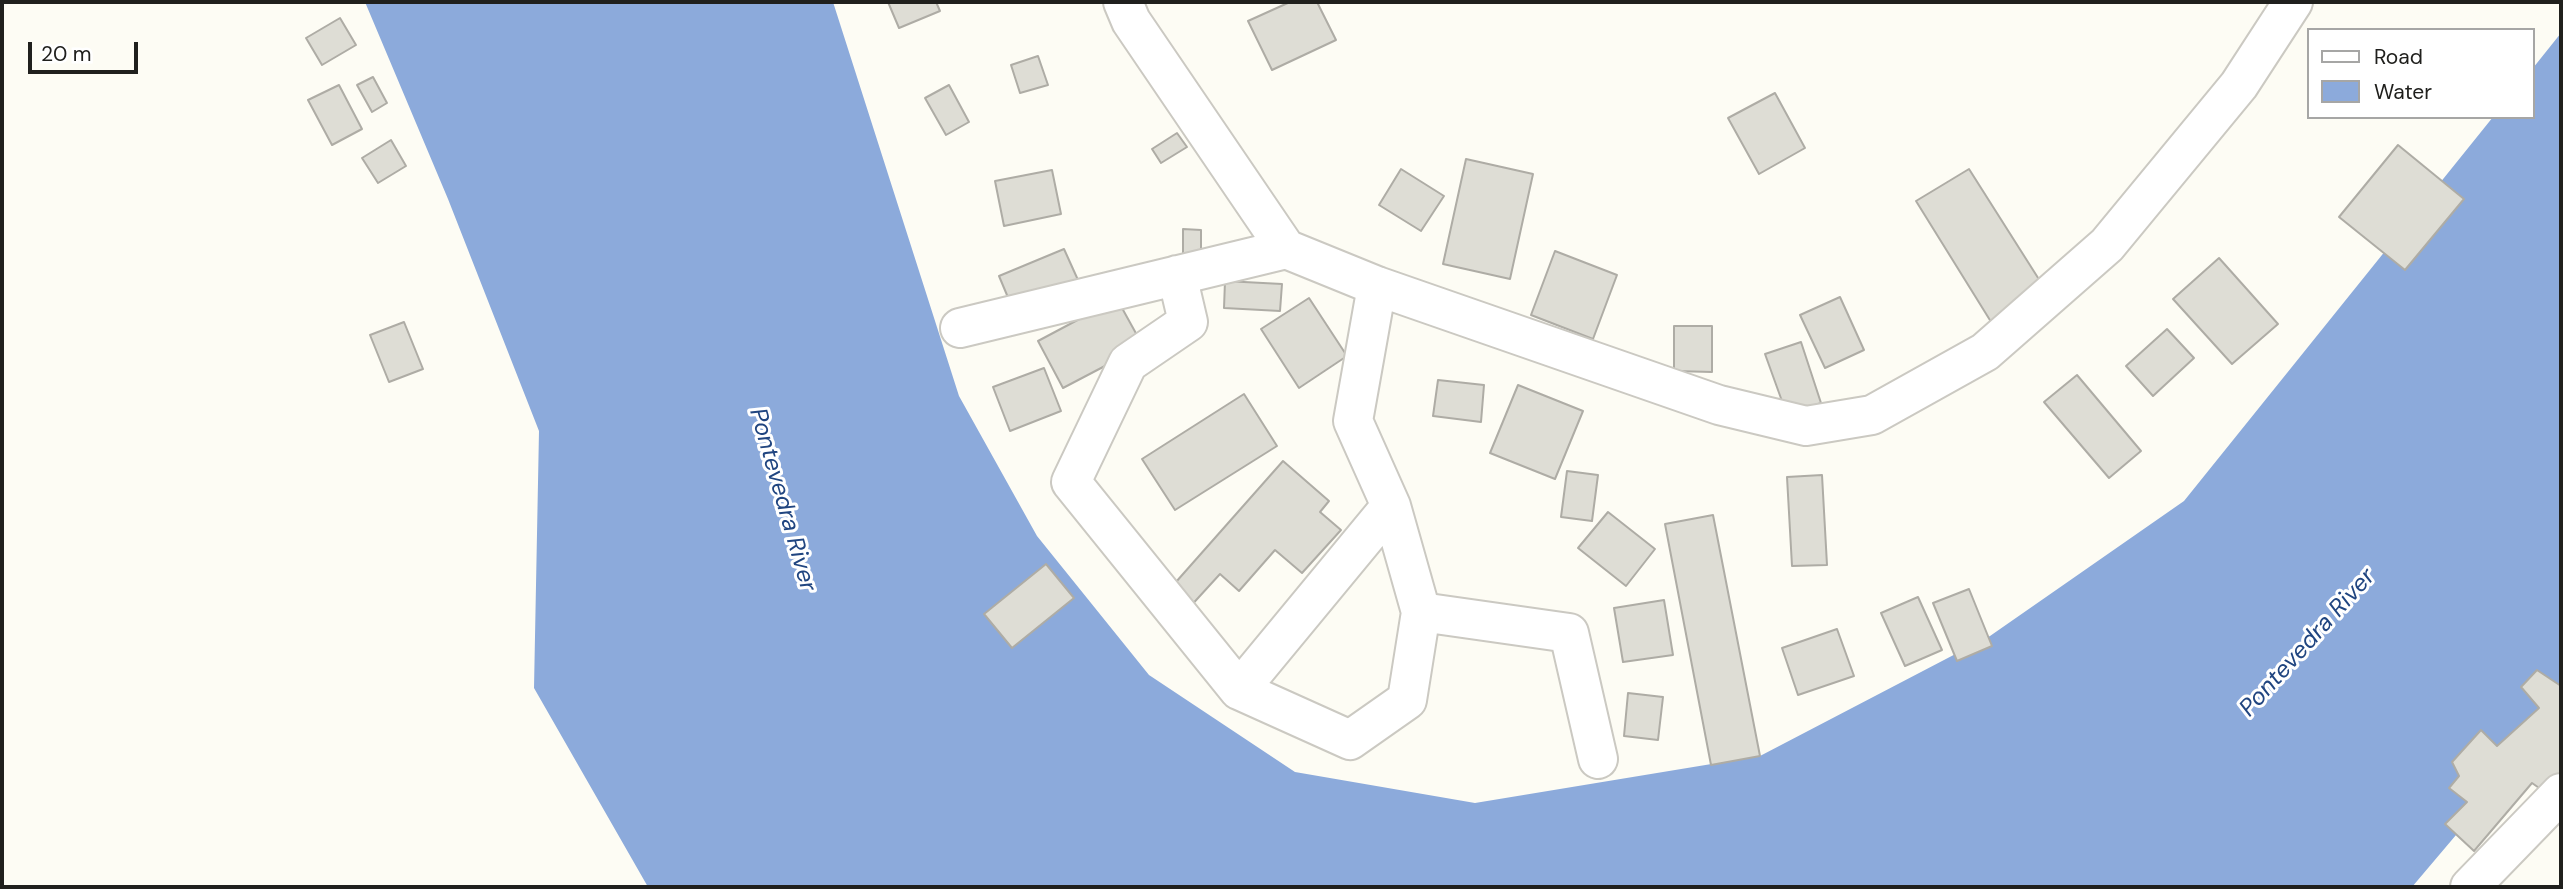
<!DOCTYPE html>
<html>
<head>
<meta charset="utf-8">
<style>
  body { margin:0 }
  #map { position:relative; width:2563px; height:889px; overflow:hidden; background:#fdfcf4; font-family:"DM Sans",sans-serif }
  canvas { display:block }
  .frame { position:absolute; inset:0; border:4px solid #20201d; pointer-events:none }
  .legend { position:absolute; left:2307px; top:28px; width:228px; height:91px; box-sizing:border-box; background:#fff; border:2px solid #a6a6a5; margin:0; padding:9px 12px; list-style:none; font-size:21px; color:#20201d }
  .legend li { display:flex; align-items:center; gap:14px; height:35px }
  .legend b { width:35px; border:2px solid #a6a6a5 }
  .scale { position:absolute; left:28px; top:42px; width:110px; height:32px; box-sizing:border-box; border:4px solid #20201d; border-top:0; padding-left:9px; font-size:21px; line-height:24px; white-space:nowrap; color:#20201d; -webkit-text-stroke:5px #fff; paint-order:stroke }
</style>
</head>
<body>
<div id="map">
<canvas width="2563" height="889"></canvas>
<div class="frame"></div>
<ul class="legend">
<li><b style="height:9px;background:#fff"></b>Road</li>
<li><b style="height:19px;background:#8caadb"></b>Water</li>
</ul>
<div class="scale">20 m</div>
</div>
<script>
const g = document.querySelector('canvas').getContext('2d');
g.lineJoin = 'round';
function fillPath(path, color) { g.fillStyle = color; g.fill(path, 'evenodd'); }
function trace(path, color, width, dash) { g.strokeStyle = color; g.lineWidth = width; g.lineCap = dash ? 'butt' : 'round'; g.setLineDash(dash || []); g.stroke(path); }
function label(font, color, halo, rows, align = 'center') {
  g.font = font + ' "DM Sans",sans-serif'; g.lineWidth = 6; g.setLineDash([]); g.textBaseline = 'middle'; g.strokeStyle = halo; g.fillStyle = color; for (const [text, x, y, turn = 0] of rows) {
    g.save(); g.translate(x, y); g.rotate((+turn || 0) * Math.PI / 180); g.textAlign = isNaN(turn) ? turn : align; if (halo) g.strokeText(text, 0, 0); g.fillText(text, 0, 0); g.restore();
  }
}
fillPath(new Path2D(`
  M365,2H833L959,396L1037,536L1149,675L1295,772L1475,803L1760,756L1990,636L2184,501L2493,117H2533V68L2561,33V711L2412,887H648L534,688L539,431L448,199Z`), '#8caadb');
const building = new Path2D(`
  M888,2H936L940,11L899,28Z
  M1290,2H1317L1336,40L1272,70L1248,21Z
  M340,18L356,45L322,65L306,38Z
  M1038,56L1048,85L1020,93L1011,65Z
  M373,77L387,103L372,112L357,85Z
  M339,85L362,129L332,145L308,100Z
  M949,85L969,122L946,135L925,98Z
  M1775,93L1805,148L1759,174L1728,118Z
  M1177,133L1187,147L1161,163L1152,149Z
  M391,140L406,166L378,183L362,158Z
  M2398,145L2464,199L2405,270L2339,217Z
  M1466,159L1533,174L1510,279L1443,264Z
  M1401,169L1444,196L1421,231L1379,205Z
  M1969,169L2047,292L1993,325L1916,201Z
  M1052,170L1061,214L1004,226L995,181Z
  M1183,229L1201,230V261L1183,260Z
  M1064,249L1078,280L1012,307L999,276Z
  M1555,251L1617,275L1593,339L1531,315Z
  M2219,258L2278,324L2232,364L2173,299Z
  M1225,281L1282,284L1280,311L1224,308Z
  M1840,297L1864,350L1825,368L1800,315Z
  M1309,298L1347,356L1299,388L1261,329Z
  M1117,299L1143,346L1063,388L1038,341Z
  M404,322L423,369L389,382L370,335Z
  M1674,326H1712V372L1674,371Z
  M2167,329L2194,358L2153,396L2126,366Z
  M1801,342L1821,403L1787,415L1765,354Z
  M1044,368L1061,411L1010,431L993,387Z
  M2077,375L2141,451L2109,478L2044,402Z
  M1438,380L1484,385L1481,422L1433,416Z
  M1518,385L1583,411L1555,479L1490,453Z
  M1244,394L1277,446L1175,510L1142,459Z
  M1283,461L1329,501L1320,512L1341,530L1302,573L1275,550L1239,591L1220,574L1188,609L1168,591Z
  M1567,471L1598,475L1592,521L1561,517Z
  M1822,475L1827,565L1792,566L1787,477Z
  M1608,512L1655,549L1626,586L1578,548Z
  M1713,515L1760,756L1711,765L1665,524Z
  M1046,564L1074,598L1012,648L984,614Z
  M1969,589L1992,646L1957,661L1933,603Z
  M1918,597L1942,650L1905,666L1881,613Z
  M1664,600L1673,655L1623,662L1614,608Z
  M1837,629L1854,676L1798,695L1782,648Z
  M2537,670L2561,686V782L2549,795L2532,783L2474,851L2445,824L2467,802L2449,788L2459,776L2452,762L2481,730L2497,746L2539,708L2521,687Z
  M1628,693L1663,697L1658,740L1624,736Z`);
fillPath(building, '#deddd5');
trace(building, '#aeaca5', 2);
const street = new Path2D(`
  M1123,2L1131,21L1286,249L1377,286L1719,405L1806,426L1872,415L1985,352L2107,245L2239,85L2293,2
  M1177,275L1188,322L1128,363L1071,482L1239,690L1350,740L1407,700L1421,612
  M1377,286L1353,421L1391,506L1421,612L1569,633L1598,759
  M960,328L1286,249
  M1239,690L1391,506
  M2470,887L2561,793`);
trace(street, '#cbc9c2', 42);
trace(street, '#fff', 38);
label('italic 24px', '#204580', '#fff', [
  ["Pontevedra River",782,500,74],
  ["Pontevedra River",2308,643,-48]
]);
</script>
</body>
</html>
